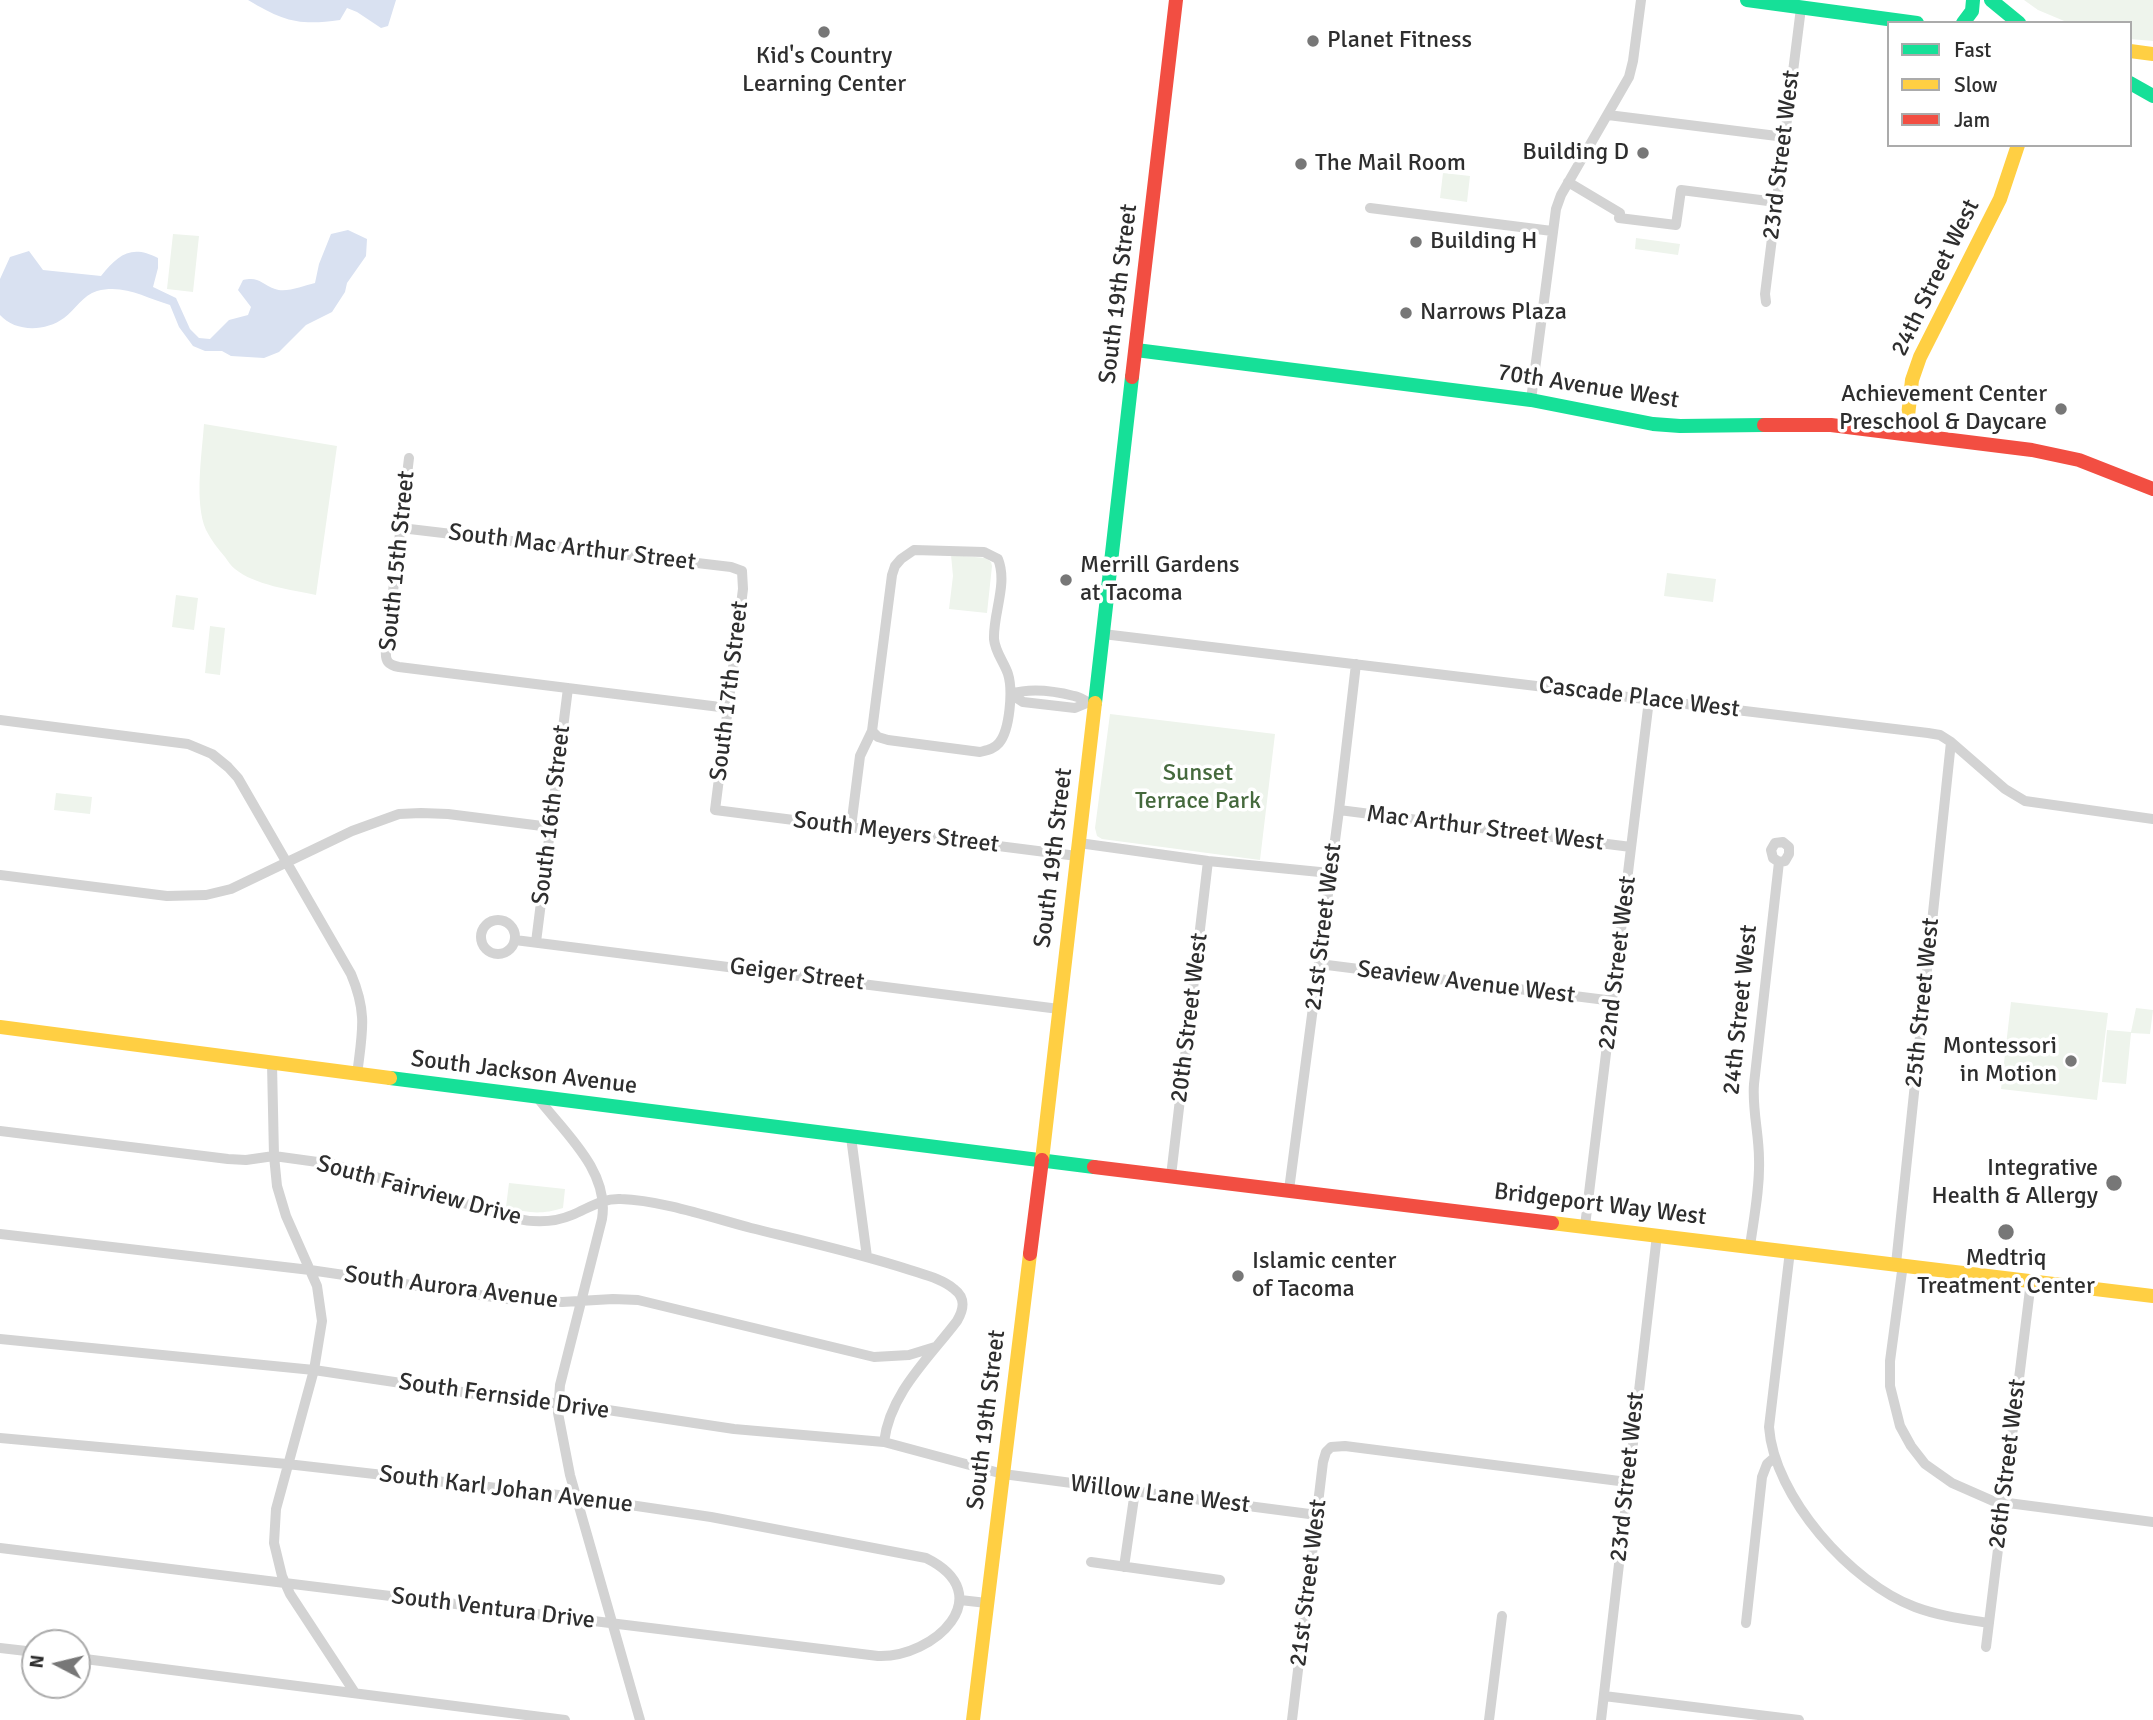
<!DOCTYPE html>
<html>
<head>
<meta charset="utf-8">
<style>
  body { margin:0 }
  #map { position:relative; width:2153px; height:1720px; overflow:hidden; background:#fff; font-family:Signika,sans-serif }
  canvas { display:block }
  .legend { position:absolute; left:1887px; top:21px; width:245px; height:126px; box-sizing:border-box; background:#fff; border:2px solid #ababab; margin:0; padding:9px 12px; list-style:none; font-size:21px; color:#2e2e2e }
  .legend li { display:flex; align-items:center; gap:14px; height:35px }
  .legend b { width:35px; border:2px solid #ababab }
  .north { position:absolute; left:21px; top:1629px; width:70px; height:70px; box-sizing:border-box; background:#fff; border:2px solid #ababab; border-radius:50%; rotate:277deg; font-size:19px; font-weight:700; line-height:28px; text-align:center; color:#2e2e2e }
  .north::after { content:''; display:block; margin:auto; width:24px; height:32px; background:#777; clip-path:polygon(50% 0,100% 100%,50% 72%,0 100%) }
</style>
</head>
<body>
<div id="map">
<canvas width="2153" height="1720"></canvas>
<ul class="legend">
<li><b style="height:9px;background:#16e098"></b>Fast</li>
<li><b style="height:9px;background:#ffcf43"></b>Slow</li>
<li><b style="height:9px;background:#f24e42"></b>Jam</li>
</ul>
<div class="north">N</div>
</div>
<script>
const g = document.querySelector('canvas').getContext('2d');
g.lineJoin = 'round';
function fillPath(path, color) { g.fillStyle = color; g.fill(path, 'evenodd'); }
function trace(path, color, width, dash) { g.strokeStyle = color; g.lineWidth = width; g.lineCap = dash ? 'butt' : 'round'; g.setLineDash(dash || []); g.stroke(path); }
function label(font, color, halo, rows, align = 'center') {
  g.font = font + ' Signika,sans-serif'; g.lineWidth = 7; g.setLineDash([]); g.textBaseline = 'middle'; g.strokeStyle = halo; g.fillStyle = color; for (const [text, x, y, turn = 0] of rows) {
    g.save(); g.translate(x, y); g.rotate((+turn || 0) * Math.PI / 180); g.textAlign = isNaN(turn) ? turn : align; if (halo) g.strokeText(text, 0, 0); g.fillText(text, 0, 0); g.restore();
  }
}
fillPath(new Path2D(`
  M2024,0H2153V41L2130,39V23H2069L2038,10Z
  M1443,173L1470,176L1467,202L1440,198Z
  M173,234L199,236L193,292L167,289Z
  M1636,238L1680,244L1678,255L1635,249Z
  M204,424L337,446L316,595C292,590 254,585 235,569C231,566 228,561 225,557C218,549 211,540 206,530C194,502 202,454 204,424Z
  M951,555L986,558L991,562L992,566L987,613L949,609L953,576Z
  M1667,573L1716,579L1713,602L1664,596Z
  M176,595L198,598L194,630L172,627Z
  M210,626L225,628L220,675L205,673Z
  M1110,714L1275,734L1260,860L1102,839L1097,836L1095,828Z
  M56,793L92,797L90,814L54,810Z
  M2011,1002L2108,1013L2097,1100L2001,1089Z
  M2136,1008L2153,1010L2150,1034L2131,1033L2126,1084L2102,1082L2107,1030L2131,1032Z
  M509,1183L565,1189L563,1208C540,1215 529,1213 506,1207Z`), '#eef4ec');
fillPath(new Path2D(`
  M248,0H396L388,26L381,28L357,12L347,8L340,20C299,26 283,21 248,0Z
  M348,230L367,239L366,256L347,283L345,292L332,312L306,325L279,352L264,358L231,356L222,351H205L193,346L179,327L170,305C145,298 125,284 97,291C83,295 75,310 64,318C45,332 15,332 0,315V279L10,257L29,251L43,270L101,276C118,255 131,244 158,258V268L153,287L176,298L190,329L199,338L210,339L229,320L248,315L251,307L238,290L243,280C259,276 261,284 275,289C286,293 303,286 315,283L319,264L331,234Z`), '#d9e1f1');
trace(new Path2D(`
  M1608,115L1785,137
  M1568,182L1620,213L1619,218L1676,225L1681,190L1776,202
  M1370,208L1552,231
  M1766,302L1765,294L1801,8
  M1531,400L1556,209L1561,195L1629,77L1633,61L1641,0
  M409,458L386,650C385,661 388,665 399,667L728,708
  M401,528L731,567L742,571L743,589L715,810L1077,856
  M1103,634L1928,733L1940,735L1951,742L2005,789L2025,801L2153,819
  M1011,694C1030,688 1054,691 1074,696C1082,697 1086,703 1095,704
  M1011,694L1023,702L1075,708L1087,703
  M0,720L188,744L212,754L228,767L238,778L351,974C368,1014 362,1033 357,1075
  M1339,810L1631,847
  M851,827L860,756L872,731L892,575L895,566L901,559L914,550L984,552L998,559C1008,584 993,613 994,639C995,652 1004,662 1008,674C1013,690 1010,730 999,743C994,749 988,750 980,752L888,740L878,737L872,731
  M1079,843L1208,861L1330,873
  M0,875L167,896L206,895L231,889L352,831L399,814L421,813L448,814L550,827
  M481 937a17 17 0 1 1 34 0a17 17 0 1 1-34 0Z
  M515,940L1059,1009
  M536,942L568,688
  M1319,964L1614,1001
  M272,1064L274,1156L277,1186L286,1216L317,1286L322,1321L314,1370L276,1509L274,1543L282,1576L290,1594L355,1693
  M537,1097C564,1132 610,1171 602,1219L560,1385L558,1413L570,1475L640,1720
  M0,1131L228,1159L246,1160L274,1156L332,1164L514,1218C534,1223 553,1223 572,1215C589,1208 602,1198 621,1199C660,1200 713,1218 751,1228C804,1241 858,1253 910,1270C925,1275 942,1279 954,1289C966,1298 964,1309 957,1321C929,1358 890,1393 884,1442
  M851,1137L867,1257
  M1171,1176L1208,861
  M1289,1190L1339,810L1356,664
  M1585,1226L1649,700
  M0,1234L310,1270L507,1299L562,1302L613,1299L638,1300L874,1357L909,1355L935,1347
  M1750,1246C1754,1217 1760,1188 1759,1159C1759,1134 1752,1109 1754,1084L1779,862L1785,861L1789,854V847L1783,842L1775,843L1771,850L1773,858L1779,862
  M1790,1251L1769,1427C1774,1497 1851,1583 1915,1607C1939,1616 1964,1619 1989,1623
  M1896,1264L1951,742
  M1903,1264L1890,1361V1386L1900,1426L1911,1446L1925,1464L1952,1483L1993,1501L2153,1522
  M0,1339L314,1370L515,1400L568,1404L734,1429L884,1442L1003,1474L1317,1515
  M0,1438L287,1464L576,1497L711,1517L926,1558C1001,1595 934,1658 878,1656L0,1548
  M1091,1562L1220,1580
  M1124,1567L1135,1491
  M960,1600L987,1603
  M1746,1623L1762,1477L1767,1464L1775,1457
  M1986,1647L2031,1281
  M0,1648L35,1652
  M77,1658L565,1720
  M1604,1696L1799,1720
  M1292,1720L1323,1462L1326,1452L1331,1447L1345,1446L1627,1482
  M1489,1720L1502,1616
  M1601,1720L1657,1235`), '#d3d3d3', 10);
trace(new Path2D(`
  M1747,0L1917,23
  M1991,0L2019,23
  M1963,23L1972,11L1973,0
  M2130,83L2153,96
  M1136,350L1531,400L1653,424L1680,426L1764,425
  M1095,703L1132,377
  M390,1078L1094,1167`), '#16e098', 14);
trace(new Path2D(`
  M2130,51L2153,54
  M1906,434L1912,380L1920,357L2000,199L2018,145
  M0,1027L390,1078
  M1042,1160L1095,703
  M1552,1223L2153,1296
  M973,1720L1030,1254`), '#ffcf43', 14);
trace(new Path2D(`
  M1132,377L1176,0
  M1764,425H1831L2032,450L2079,460L2153,489
  M1094,1167L1552,1223
  M1030,1254L1042,1160`), '#f24e42', 14);
for (const [x, y, r, color] of [
  [824,32,7,"#777"],
  [1313,41,7,"#777"],
  [1643,153,7,"#777"],
  [1301,164,7,"#777"],
  [1416,242,7,"#777"],
  [1406,313,7,"#777"],
  [2061,409,7,"#777"],
  [1066,580,7,"#777"],
  [2071,1061,7,"#777"],
  [2114,1183,9,"#777"],
  [2006,1232,9,"#777"],
  [1238,1276,7,"#777"]
]) { const dot = new Path2D(); dot.arc(x, y, r, 0, 2 * Math.PI); g.fillStyle = color; g.fill(dot); trace(dot, '#fff', 2.5); }
label('24px', '#2e2e2e', '#fff', [
  ["Planet Fitness",1327,41],
  ["Kid's Country",824,57,"center"],
  ["Learning Center",824,85,"center"],
  ["Building D",1629,153,"right"],
  ["The Mail Room",1315,164],
  ["Building H",1430,242],
  ["Narrows Plaza",1420,313],
  ["Achievement Center",2047,395,"right"],
  ["Preschool & Daycare",2047,423,"right"],
  ["Merrill Gardens",1080,566],
  ["at Tacoma",1080,594],
  ["Montessori",2057,1047,"right"],
  ["in Motion",2057,1075,"right"],
  ["Integrative",2098,1169,"right"],
  ["Health & Allergy",2098,1197,"right"],
  ["Medtriq",2006,1259,"center"],
  ["Treatment Center",2006,1287,"center"],
  ["Islamic center",1252,1262],
  ["of Tacoma",1252,1290]
], 'left');
label('24px', '#2e2e2e', '#fff', [
  ["23rd Street West",1782,155,-83],
  ["24th Street West",1936,278,-64],
  ["South 19th Street",1119,294,-83],
  ["70th Avenue West",1588,387,9],
  ["South Mac Arthur Street",572,548,7],
  ["South 15th Street",398,561,-84],
  ["South 17th Street",730,691,-83],
  ["Cascade Place West",1639,698,7],
  ["South 16th Street",552,815,-83],
  ["Mac Arthur Street West",1485,829,7],
  ["South Meyers Street",896,833,7],
  ["South 19th Street",1054,858,-83],
  ["21st Street West",1324,927,-83],
  ["22nd Street West",1618,963,-83],
  ["Geiger Street",797,975,7],
  ["Seaview Avenue West",1466,983,7],
  ["25th Street West",1923,1003,-84],
  ["24th Street West",1741,1010,-84],
  ["20th Street West",1190,1018,-83],
  ["South Jackson Avenue",524,1073,7],
  ["South Fairview Drive",419,1191,15],
  ["Bridgeport Way West",1600,1205,7],
  ["South Aurora Avenue",451,1288,7],
  ["South Fernside Drive",504,1397,8],
  ["South 19th Street",987,1420,-83],
  ["26th Street West",2008,1464,-83],
  ["23rd Street West",1628,1477,-84],
  ["South Karl Johan Avenue",506,1490,7],
  ["Willow Lane West",1160,1495,7],
  ["21st Street West",1309,1583,-83],
  ["South Ventura Drive",493,1609,7]
]);
label('24px', '#45693d', '#fff', [
  ["Sunset",1198,774],
  ["Terrace Park",1198,802]
]);
</script>
</body>
</html>
